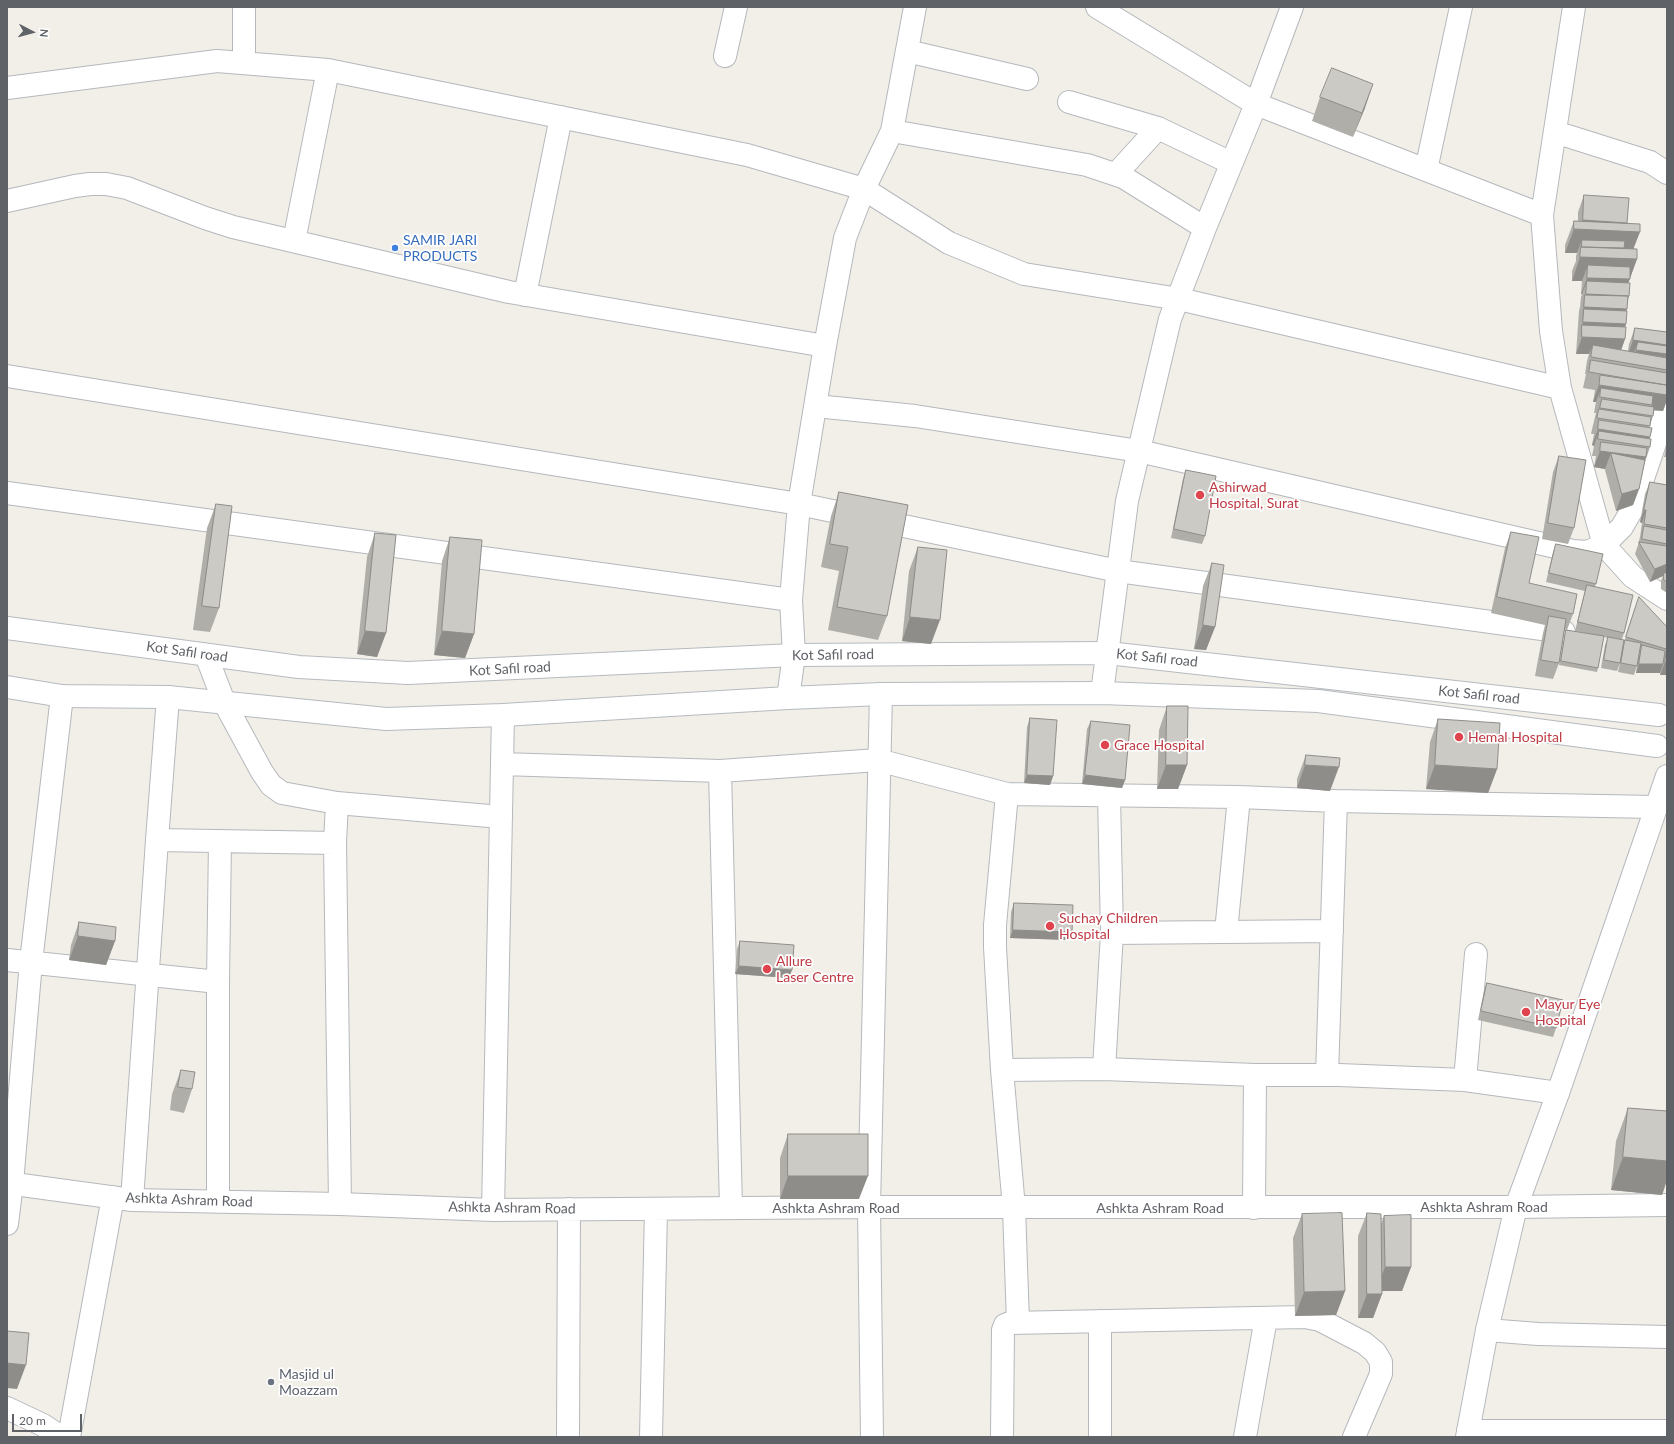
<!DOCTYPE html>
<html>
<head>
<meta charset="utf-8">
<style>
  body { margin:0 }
  #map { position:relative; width:1674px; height:1444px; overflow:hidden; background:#f1efe8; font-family:Lato,sans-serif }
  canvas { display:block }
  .frame { position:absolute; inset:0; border:8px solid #5f6368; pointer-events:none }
  .north { position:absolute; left:12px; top:12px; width:40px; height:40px; -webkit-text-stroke:3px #fff; paint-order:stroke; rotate:96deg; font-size:11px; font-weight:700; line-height:16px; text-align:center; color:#5f6368 }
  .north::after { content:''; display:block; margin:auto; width:14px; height:18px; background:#5f6368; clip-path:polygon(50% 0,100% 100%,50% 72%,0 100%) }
  .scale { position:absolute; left:12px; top:1414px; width:70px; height:18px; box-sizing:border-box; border:2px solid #5f6368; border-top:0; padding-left:5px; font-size:12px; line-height:14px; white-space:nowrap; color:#5f6368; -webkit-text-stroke:3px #fff; paint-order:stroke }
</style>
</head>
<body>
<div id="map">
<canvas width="1674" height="1444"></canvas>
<div class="frame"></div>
<div class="north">N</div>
<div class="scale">20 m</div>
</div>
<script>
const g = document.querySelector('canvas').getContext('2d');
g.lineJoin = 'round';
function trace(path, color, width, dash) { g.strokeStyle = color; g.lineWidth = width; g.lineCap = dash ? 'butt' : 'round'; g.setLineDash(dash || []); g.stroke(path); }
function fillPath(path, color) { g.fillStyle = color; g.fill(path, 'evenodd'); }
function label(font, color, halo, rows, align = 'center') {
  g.font = font + ' Lato,sans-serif'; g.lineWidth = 3.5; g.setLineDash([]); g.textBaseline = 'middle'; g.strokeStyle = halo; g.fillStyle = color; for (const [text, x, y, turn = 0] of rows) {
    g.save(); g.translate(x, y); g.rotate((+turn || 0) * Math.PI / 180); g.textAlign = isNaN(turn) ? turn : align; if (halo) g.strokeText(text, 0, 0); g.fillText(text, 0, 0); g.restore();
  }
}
const minor = new Path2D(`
  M1097,7L1256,104L1542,215L1551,331L1560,388L1604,545L1633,577L1667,599
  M907,51L1027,79
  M725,56L736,7
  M244,63V7
  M7,88L217,61L328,70L747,155L864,189L949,243L1024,274L1179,299L1560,388
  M1069,102L1158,128L1231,163
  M892,131L1087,165L1123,177L1205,228
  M1555,132L1650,162L1667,173
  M1426,170L1461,7
  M1116,174L1158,128
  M7,201L75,186L90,184H106L127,188L205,218L233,227L509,292L825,346
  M1542,215L1574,7
  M294,241L328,70
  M525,295L561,117
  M7,376L799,504L1118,571L1564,632
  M816,406L915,416L1139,451L1573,551L1587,552L1604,545L1622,527L1633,508L1667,408
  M7,493L791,600
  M206,655L224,702L262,772L271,785L282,793L337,803L501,817
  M1102,693L1127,501L1170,319L1205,228L1256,104L1292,7
  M788,698L794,655L791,600L799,504L825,346L845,238L864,189L892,131L915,7
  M502,764L720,771L878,760L1007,794L1239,797L1336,801L1655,807
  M720,771L731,1208
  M1007,794L995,925V947L1002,1070L1014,1208L1018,1323
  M337,803L335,843L340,1204
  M157,840L335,843
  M1226,932L1239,797
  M1112,933L1332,931
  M7,960L218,982
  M1104,1069L1112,933L1109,796
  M1002,1070L1104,1069L1255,1075H1339L1465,1080L1558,1093
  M1327,1075L1336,801
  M1465,1080L1476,954
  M7,1183L132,1200L340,1204L493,1210L869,1207H1516
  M132,1200L157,840L168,697
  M218,1202V982L220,841
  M1254,1208L1255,1075
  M493,1210L503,715
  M7,1224L12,1183L31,962L62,696
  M1487,1330L1538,1334L1667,1337
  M7,1408L43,1425L61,1437
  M1468,1431H1667
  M69,1437L113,1197
  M568,1437L569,1209
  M651,1437L656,1209
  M872,1437L869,1207L881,694
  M1002,1437L1003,1330L1005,1325L1010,1323L1305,1317L1320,1320L1364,1343L1375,1352L1381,1362V1374L1354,1437
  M1100,1437V1321
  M1245,1437L1266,1318`);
const tertiary = new Path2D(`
  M1516,1207L1667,1205`);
const secondary = new Path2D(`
  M7,628L299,667L408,673L794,655L1108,653L1659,715
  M7,687L62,696L168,697L386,719L503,715L788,698L881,694L1102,693L1318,701L1657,746
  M1467,1437L1487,1330L1516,1207L1558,1093L1667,776`);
trace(minor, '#b5b8bc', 24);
trace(tertiary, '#b5b8bc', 24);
trace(secondary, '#b6babf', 24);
trace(minor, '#fff', 22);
trace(tertiary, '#fff', 22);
trace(secondary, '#fff', 22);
fillPath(new Path2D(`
  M1320,97L1365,108L1353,137L1312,121Z
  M1584,195L1627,223L1634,249L1637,259L1628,283L1629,296L1627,301V309L1626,311L1625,339L1621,350L1628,351L1629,344L1635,328L1667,332V400L1663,411L1653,410V416L1649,428L1650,447L1645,462L1639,489L1633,505L1616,511L1605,470V469L1594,467L1596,456H1592L1594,446L1592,445L1594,434H1591L1593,425L1596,413H1594L1596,402H1593L1595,390L1583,388L1586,374H1585L1587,361L1589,354H1576L1579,311L1580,307L1581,297L1582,294H1581L1582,281H1572V271L1576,261V256L1577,253H1565V245L1574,221H1578V212Z
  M1667,444V457H1664Z
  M1559,456L1574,528L1568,544L1542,539L1553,472Z
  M1186,470L1205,536L1202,544L1171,538L1183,479Z
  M1650,482L1667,485V593L1661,589V581L1663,576L1650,582L1635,554L1638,545L1640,537L1642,523L1640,522L1645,494Z
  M839,492L887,616L878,640L828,630L839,571L821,567L831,516Z
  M216,504L219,608L210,632L193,630L207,528Z
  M1511,532L1529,583L1573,614L1567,630L1590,634L1575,631L1585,591L1546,582L1553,552L1556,544L1596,584L1595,586L1624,633L1622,639V649L1636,605L1667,627V675H1660L1661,668L1660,673H1636L1637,665L1634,675L1618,672L1620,663L1617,671L1601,668L1605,645L1608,638L1604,637L1598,668L1597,672L1559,665L1565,634L1566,630L1565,629L1559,663L1553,679L1535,676L1543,633L1545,625L1491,613L1505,548Z
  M375,533L386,633L377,657L357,654L367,557Z
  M450,537L474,634L465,658L434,655L442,561Z
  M918,547L931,644L902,641L909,571Z
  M1212,563L1215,627L1206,650L1194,649L1203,586Z
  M1167,706L1187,765L1178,789H1157L1159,730Z
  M1030,718L1053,776L1050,785L1024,783L1027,727Z
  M1438,719L1497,769L1488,793L1426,789L1430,742Z
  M1091,721L1125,780L1122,788L1082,784L1087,729Z
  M1306,755L1330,791L1297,788V779Z
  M1014,903L1072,932L1069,940L1010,938L1011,912Z
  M79,922L115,941L106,965L69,960L71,945Z
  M740,941L789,978L735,974L737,949Z
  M1487,983L1556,1028L1553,1037L1478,1020L1484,991Z
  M181,1070L192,1089L184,1113L170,1110L172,1094Z
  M1628,1108L1667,1111V1180L1662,1195L1611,1190L1616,1141Z
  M788,1134L859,1199H780V1158Z
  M1367,1213L1381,1224L1384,1216L1411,1267L1402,1291H1382V1294L1373,1318H1358V1236Z
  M1302,1214L1345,1291L1336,1315L1295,1316L1293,1238Z`), '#afaea9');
fillPath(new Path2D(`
  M1373,84L1365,108L1353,137L1362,113Z
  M1583,220L1627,223L1640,232L1631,255L1637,259L1624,295L1629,296L1624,309H1627L1622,324H1626L1621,339H1625L1619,356L1593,345L1589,354H1576L1582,337V325L1577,339L1583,322V310L1578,324L1584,307L1585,297L1586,294L1587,281L1582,294H1581L1587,278L1588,265L1582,281H1572L1580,257L1581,252L1582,240L1577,253H1565L1574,229H1580Z
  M1633,340L1667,345V370L1631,364L1636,350L1638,342L1632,357H1627Z
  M1599,385L1667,395V400L1663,411L1650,410L1652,405L1601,388L1596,402H1593Z
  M1598,429L1650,437L1647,447L1599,431L1594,446L1592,445Z
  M1600,451L1646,457L1640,474L1611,453L1605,469L1594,467Z
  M1639,489L1633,505L1616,511L1622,494Z
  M1644,510H1646L1642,523L1640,522Z
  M1667,564V575L1664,573L1663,576L1650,582L1655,569Z
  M910,617L940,620L931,644L902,641Z
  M1203,625L1215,627L1206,650L1194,649Z
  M365,631L386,633L377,657L357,654Z
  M442,631L474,634L465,658L434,655Z
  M1665,662H1667V675H1660Z
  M1639,664H1663L1660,673H1636Z
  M1166,765H1187L1178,789H1157Z
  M1305,765L1339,767L1330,791L1297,788Z
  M1435,765L1497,769L1488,793L1426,789Z
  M1027,775L1053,776L1050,785L1024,783Z
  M1085,775L1125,780L1122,788L1082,784Z
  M1013,930L1072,932L1069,940L1010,938Z
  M78,936L115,941L106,965L69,960Z
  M739,966L792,970L789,978L735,974Z
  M1623,1157L1667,1161V1180L1662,1195L1611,1190Z
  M788,1176H868L859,1199H780Z
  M1385,1267H1411L1402,1291H1376Z
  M1345,1291L1336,1315L1295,1316L1304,1292Z
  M1367,1294H1382L1373,1318H1358Z
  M7,1363L26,1365L17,1389L7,1388Z`), '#8f8d8a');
const building = new Path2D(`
  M1332,68L1373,84L1362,113L1320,97Z
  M1584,195L1629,198L1627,223L1583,220Z
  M1574,221L1640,224V232L1574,229Z
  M1582,240L1625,241L1624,248L1582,247Z
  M1581,247L1637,249V259L1580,257Z
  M1588,265L1630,267V279L1587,278Z
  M1587,281L1630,283L1629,296L1586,294Z
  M1585,295L1628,296L1627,309L1584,307Z
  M1584,309L1627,311L1626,324L1583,322Z
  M1582,325L1626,327L1625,339L1582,337Z
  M1635,328L1667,332V345L1633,340Z
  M1638,342L1667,346V354L1636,350Z
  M1593,345L1667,358V370L1591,357Z
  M1591,360L1667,373V395L1599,385L1600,375L1666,385L1589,372Z
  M1601,388L1653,396L1652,405L1600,397Z
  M1602,399L1654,407L1653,416L1600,408Z
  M1599,409L1651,417L1650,426L1597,418Z
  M1599,420L1652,428L1650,437L1598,429Z
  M1599,431L1651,439L1650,447L1598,439Z
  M1601,442L1647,448L1646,457L1600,451Z
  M1611,453L1645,460L1639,489L1622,494Z
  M1559,456L1586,460L1574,528L1548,523Z
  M1186,470L1216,476L1205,536L1174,529Z
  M1650,482L1667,485V528L1644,524L1646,510H1644Z
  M839,492L908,505L887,616L837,607L848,547L830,544Z
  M216,504L232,506L219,608L202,606Z
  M1644,526L1667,530V544L1642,539Z
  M1511,532L1539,537L1529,583L1577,594L1573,614L1497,597Z
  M375,533L396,535L386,633L365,631Z
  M450,537L482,540L474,634L442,631Z
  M1639,542L1667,546V564L1655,569Z
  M1556,544L1603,554L1596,584L1549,573Z
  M918,547L947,550L940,620L910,617Z
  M1212,563L1224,565L1215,627L1203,625Z
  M1664,573H1667V582L1664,580Z
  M1587,585L1633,595L1624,633L1578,622Z
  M1639,597L1667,627V647L1666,649L1626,637Z
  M1549,616L1566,619L1559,663L1541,660Z
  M1566,630L1604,636L1598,668L1561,661Z
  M1608,637L1624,640L1620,663L1604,660Z
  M1625,640L1641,643L1637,666L1621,663Z
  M1642,645L1665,651L1663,664H1639Z
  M1667,649V662H1665Z
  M1167,706H1188L1187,765H1166Z
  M1030,718L1057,720L1053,776L1027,775Z
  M1438,719L1500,723L1497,769L1435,765Z
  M1091,721L1130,725L1125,780L1085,775Z
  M1306,755L1340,758L1339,767L1305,765Z
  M1014,903L1073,905L1072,932L1013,930Z
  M79,922L116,927L115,941L78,936Z
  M740,941L794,945L792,970L739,966Z
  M1487,983L1563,1000L1556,1028L1481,1011Z
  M181,1070L195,1072L192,1089L178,1087Z
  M1628,1108L1667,1111V1161L1623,1157Z
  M788,1134H868V1176H788Z
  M1342,1213L1345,1291L1304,1292L1302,1214Z
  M1367,1213L1381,1214L1382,1294H1367Z
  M1411,1215V1267H1385L1384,1216Z
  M7,1331L29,1333L26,1365L7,1363Z`);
fillPath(building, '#cccac5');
trace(building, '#8f8d8a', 1);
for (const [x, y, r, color] of [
  [395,248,4,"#3f7fe0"],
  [1200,495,5,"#e0444e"],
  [1459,737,5,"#e0444e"],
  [1105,745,5,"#e0444e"],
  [1050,926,5,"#e0444e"],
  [767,969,5,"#e0444e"],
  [1526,1012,5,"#e0444e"],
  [271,1382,4,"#6b7280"]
]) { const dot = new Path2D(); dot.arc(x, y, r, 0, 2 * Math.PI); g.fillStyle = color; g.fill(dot); trace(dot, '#fff', 1.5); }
label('14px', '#366cbe', '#fff', [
  ["SAMIR JARI",403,240],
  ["PRODUCTS",403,256]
], 'left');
label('14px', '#be3a42', '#fff', [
  ["Ashirwad",1209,487],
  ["Hospital, Surat",1209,503],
  ["Hemal Hospital",1468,737],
  ["Grace Hospital",1114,745],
  ["Suchay Children",1059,918],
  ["Hospital",1059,934],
  ["Allure",776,961],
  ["Laser Centre",776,977],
  ["Mayur Eye",1535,1004],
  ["Hospital",1535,1020]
], 'left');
label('14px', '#5f6368', '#fff', [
  ["Kot Safil road",187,652,8],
  ["Kot Safil road",833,655,-1],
  ["Kot Safil road",1157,658,6],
  ["Kot Safil road",510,669,-3],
  ["Kot Safil road",1479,695,6],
  ["Ashkta Ashram Road",189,1200,2],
  ["Ashkta Ashram Road",1484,1207],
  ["Ashkta Ashram Road",512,1208,1],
  ["Ashkta Ashram Road",836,1208],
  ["Ashkta Ashram Road",1160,1208]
]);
label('14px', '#5b616d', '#fff', [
  ["Masjid ul",279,1374],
  ["Moazzam",279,1390]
], 'left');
</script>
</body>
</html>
